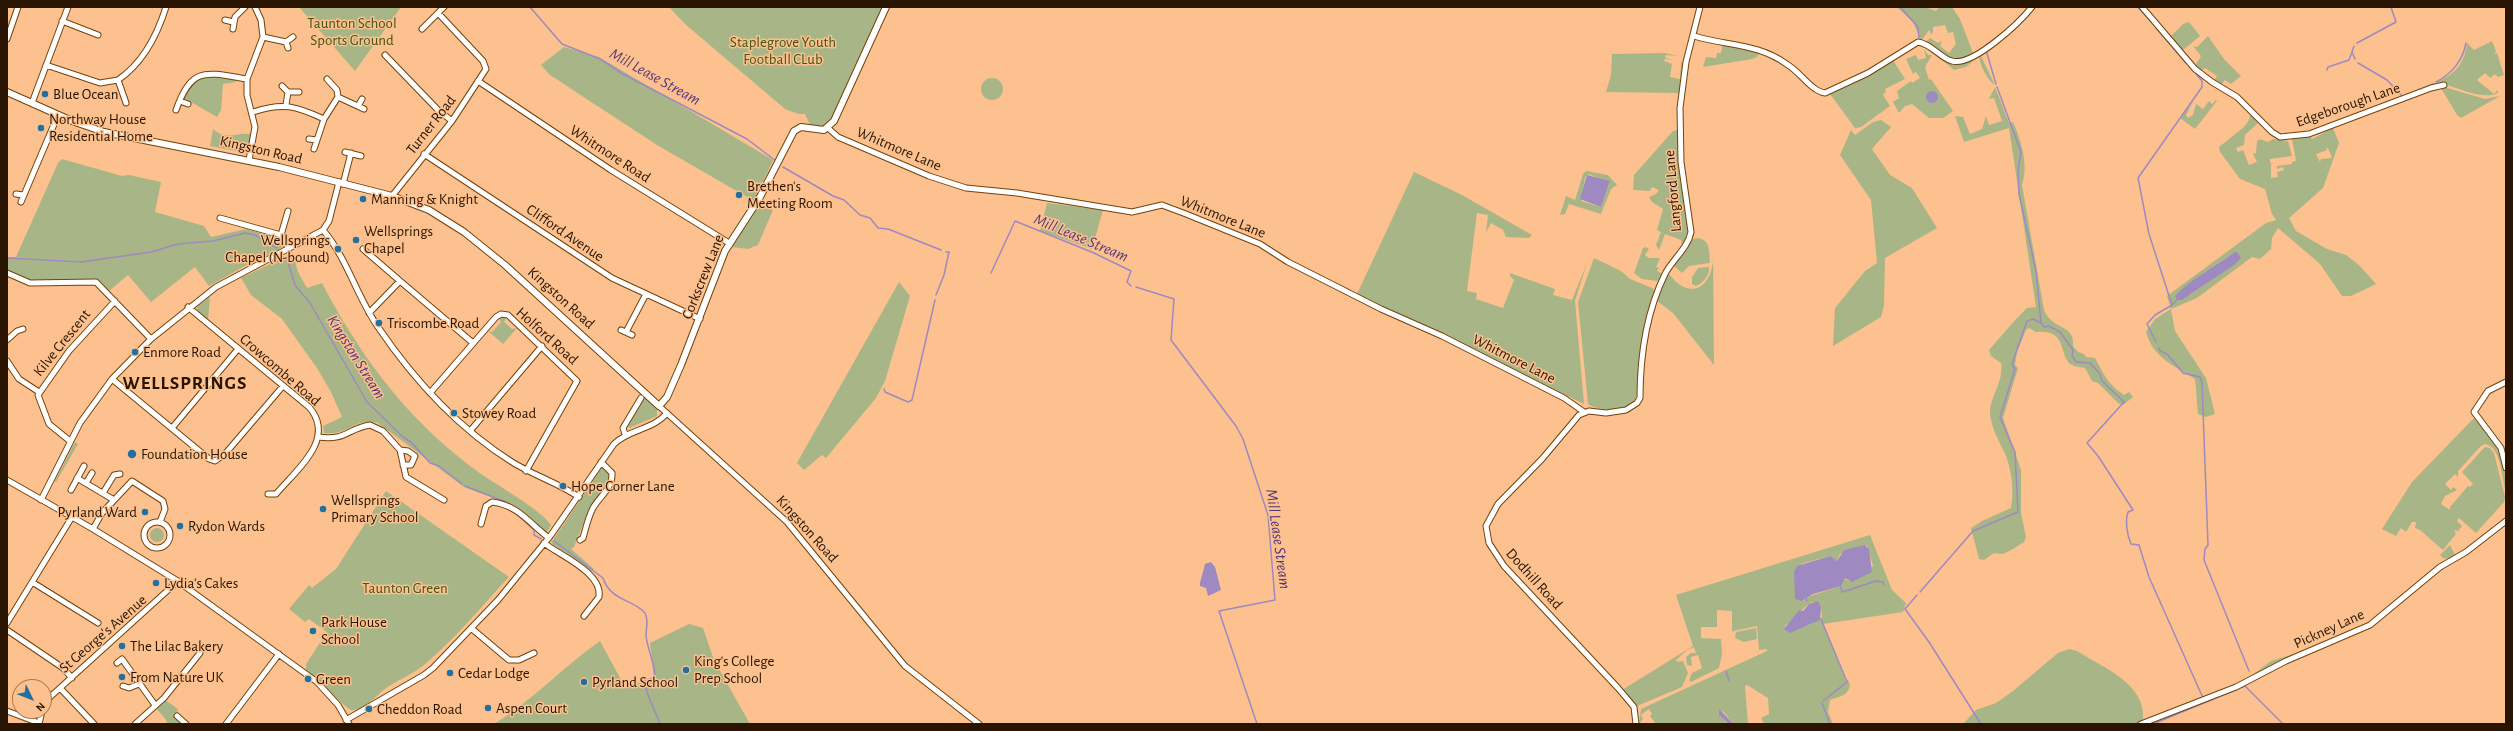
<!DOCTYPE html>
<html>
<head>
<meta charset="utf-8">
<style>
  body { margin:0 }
  #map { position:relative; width:2513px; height:731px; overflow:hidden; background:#fcc18e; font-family:"Alegreya Sans",sans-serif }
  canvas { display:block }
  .frame { position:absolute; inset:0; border:8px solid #291401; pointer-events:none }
  .north { position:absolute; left:12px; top:679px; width:40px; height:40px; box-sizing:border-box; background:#fcc18e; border:1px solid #a87c56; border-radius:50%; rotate:133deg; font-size:11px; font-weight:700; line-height:16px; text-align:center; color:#291401 }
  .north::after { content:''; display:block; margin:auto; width:14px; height:18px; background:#2070a2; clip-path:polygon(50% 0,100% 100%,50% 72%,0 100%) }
</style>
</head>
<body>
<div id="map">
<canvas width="2513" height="731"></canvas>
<div class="frame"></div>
<div class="north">N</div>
</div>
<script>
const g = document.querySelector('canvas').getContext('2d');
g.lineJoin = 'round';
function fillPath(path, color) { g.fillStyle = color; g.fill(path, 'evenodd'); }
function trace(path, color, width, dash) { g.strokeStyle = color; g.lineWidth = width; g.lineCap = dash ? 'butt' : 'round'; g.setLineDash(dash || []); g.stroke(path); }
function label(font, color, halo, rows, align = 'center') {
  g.font = font + ' "Alegreya Sans",sans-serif'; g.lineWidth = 3; g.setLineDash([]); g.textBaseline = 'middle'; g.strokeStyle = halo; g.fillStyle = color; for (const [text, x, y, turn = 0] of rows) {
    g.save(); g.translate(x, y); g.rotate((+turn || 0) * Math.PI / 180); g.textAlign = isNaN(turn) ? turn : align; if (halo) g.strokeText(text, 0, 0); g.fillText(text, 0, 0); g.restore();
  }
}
fillPath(new Path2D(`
  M299,7H401L355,71Z
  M669,7H883L834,114L825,127L810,125L805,114H798L785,109L685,24Z
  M1897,7H1925L1936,11L1939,7H1952L1960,19L1973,53C1951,64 1947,55 1928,43L1927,41L1930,38L1938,43L1942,41L1940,46L1949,53L1956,44L1953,32L1948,33L1945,25L1933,27V32L1931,34L1929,30L1921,41L1913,22Z
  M2189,22L2200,36L2182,51L2171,36L2183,24Z
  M2208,36L2224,59L2241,76L2231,84L2225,80L2221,85L2212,79L2214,80L2217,76L2205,68L2200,71L2195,66L2201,56L2193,46L2197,47Z
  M2492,41L2496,51L2494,54L2497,53L2504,75L2498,77L2495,74L2490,78L2485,73L2477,80L2494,94L2498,90V93C2482,101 2454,86 2437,82C2456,74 2465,62 2467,43L2474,50Z
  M1723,43L1760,52L1757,57L1752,59L1703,67L1706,57L1716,58L1717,53H1721Z
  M564,47L599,57L773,160L754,201L657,145L550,75L541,65Z
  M1924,49L1928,55H1932L1925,67L1929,80L1931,79L1953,111L1943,118H1929L1912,104L1905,106L1899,113L1893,102L1899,98L1897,91L1911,81L1912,83L1920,78L1916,72L1913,74L1906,59L1916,55L1918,60L1926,58Z
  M1932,52C1955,58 1944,72 1974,58V60L1966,67L1954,70Z
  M1664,53L1678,56L1666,55L1665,58L1674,60L1665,59L1664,61L1672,64L1670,77L1680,79L1681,62L1684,64L1679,93L1606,92L1611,75L1612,54Z
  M1980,54L1995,85C1988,81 1977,61 1980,54Z
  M1893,60L1905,79L1885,89L1886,92L1883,95L1890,106L1861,127L1855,128L1830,94L1872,74Z
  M203,77L235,79L236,82L223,84L221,110L217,117L184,98L191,83Z
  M981 89a11 11 0 1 1 22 0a11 11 0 1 1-22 0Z
  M1995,87L2009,123L2013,122C2021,140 2029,166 2022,185L2044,310C2054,332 2075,323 2073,346L2078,352L2084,354L2086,357L2095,358C2105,376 2107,383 2124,395L2129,392L2133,397L2123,405L2118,403L2098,383L2092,381L2085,368C2082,367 2076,367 2072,365C2058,358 2069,328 2036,332L2029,328L2026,330L2017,352L2015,365L2018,368L2003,418L2021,470V513L2026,537L2024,542L2013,549L2003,554L1994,553L1984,560L1979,559L1971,528L1982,521L2011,508C2014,492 2012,472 2006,456C2000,442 1991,429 1990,413C1990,396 2004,382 2001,363L1991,356L1989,350L2016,319L2027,308L2036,307L2009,128L1964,142L1955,116L1963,117L1970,134L1982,129L1986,116L1989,125L2002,121L1994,98L1989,99Z
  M2444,87L2485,99L2500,96L2461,118L2457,115L2441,88Z
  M2216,100L2217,101L2195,129L2180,118L2193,102L2186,115L2188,118L2193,115L2196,104L2203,109L2209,101L2212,104Z
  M2251,112L2258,120L2257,124L2245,135L2244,145L2236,148L2238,152L2243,150L2249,165L2257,162L2253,154L2256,153L2257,141L2260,139L2268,142L2273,139L2288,141L2292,156L2270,159V163L2274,164H2271V178L2278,177L2277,172L2284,170L2283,167L2277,169V166L2292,164V162L2296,161L2292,139L2310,136L2312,139L2333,128L2339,143L2323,188L2289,218L2296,231L2327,249L2346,255L2360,266L2376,284L2351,296H2342L2320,264L2278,228L2272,238L2271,249L2260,259L2252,257L2197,298L2171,309L2175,331L2206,378L2215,414L2206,417L2198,414L2195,379C2175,366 2153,358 2146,332L2155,319L2171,309L2167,296L2266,223L2276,220L2272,214L2265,189L2240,179L2220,152L2219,147L2244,127L2249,120ZM2326,148H2328L2332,158L2321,159L2320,162L2316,154L2327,150ZM2233,253L2234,264L2190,295L2196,278Z
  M1881,120L1891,127L1872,149L1890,175L1912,188L1937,228L1885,258L1884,305L1881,317L1833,346L1835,308L1865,271L1877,263L1871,200L1840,155L1851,130L1855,135L1873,122Z
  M213,129C226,141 236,132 251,134L247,150L242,152L210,146Z
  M1677,130L1680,179L1689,229L1682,245L1681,240L1665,234L1659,250L1656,245L1661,232L1657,230L1663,209L1652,202L1649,197L1656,194L1659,190L1652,187L1650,191L1633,190L1634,175L1673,131Z
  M62,159L122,176L129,175L161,182L155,212L204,226L211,237L246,229L278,238L283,240V246L277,251L254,261L209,286L195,267L151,302L128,275L109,291L100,282L92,279L29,281L7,270V257H16L58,163Z
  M1586,171L1608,175L1617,185L1611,189L1601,214L1569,204L1565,214L1560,215L1566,196L1575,200L1583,174ZM1588,174L1610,182L1601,207L1581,201L1585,178Z
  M1414,172L1462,195L1532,235L1529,238L1506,237L1503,230L1491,223L1486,232L1488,215L1477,213L1467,291L1477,293L1476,299L1503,308L1514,280L1510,276V273L1555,289L1553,295L1572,300L1587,263L1575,301L1584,404L1357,294Z
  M762,199L765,207L773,210L758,245L748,249L732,247Z
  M1047,203L1103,210L1092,249L1040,231Z
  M1697,238C1711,239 1709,253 1710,263L1689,266L1682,273L1674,266L1675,262L1690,240Z
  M1646,247L1649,249L1645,255L1649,258H1660L1656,267L1659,268L1657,271L1663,274L1658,281L1642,279L1634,273L1643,248Z
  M1713,252L1714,365L1673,313L1657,301L1667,273C1674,278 1675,283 1684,287C1705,296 1715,270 1713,252Z
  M293,253L298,272L307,288L322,283C357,350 400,410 460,458C486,480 518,495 544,517L551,525L546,534L515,506L464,487L378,423C351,418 350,436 324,433L323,426L342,417L331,392L317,368L282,319L251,295L241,278Z
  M1594,258L1621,271L1630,279L1652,288L1656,292C1650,311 1643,330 1641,349C1639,362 1641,387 1636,398C1630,412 1598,412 1588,404L1578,302Z
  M1709,267C1710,275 1703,283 1696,286L1692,284V277L1698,268Z
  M899,282L910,296L885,381L876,398L826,458L822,455L804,470L797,463Z
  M210,297L208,320L197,310L198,306Z
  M502,317L506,318L504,322L512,329L517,328L503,344L488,331L492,332L501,322L499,319Z
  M645,396L657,407V416L629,428L627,424Z
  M2474,418C2496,443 2506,457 2506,491C2501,478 2502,447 2485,444L2481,446L2458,471V477L2455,474L2445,484L2451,490L2453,487L2457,490L2445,496L2441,504L2450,510V507L2468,486L2470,487L2473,484L2462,472L2485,447L2490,448L2494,453L2505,497L2504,502L2476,533L2459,518L2457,521L2462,526L2458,531L2454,530L2456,534L2443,550L2420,530L2415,528L2416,522H2412L2406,532L2401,528L2396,536L2382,529L2412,482Z
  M75,442L78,444L56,482L55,481Z
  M603,466L609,474L607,484L589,509L574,547L571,549L594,569L592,571L551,543Z
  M386,491L509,577C481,607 455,639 424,665C412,675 397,680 385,689C375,696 364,711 351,710C348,709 311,676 306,670V664L327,632L309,619L305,622L289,609L309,585L312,588L336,569Z
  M150 535a7 7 0 1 1 14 0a7 7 0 1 1-14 0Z
  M1870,535L1892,590L1906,603L1903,612L1823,624L1845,679L1848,680L1850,685C1848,697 1839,696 1830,700L1828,712L1833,724H1764L1761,718L1769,714L1768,698L1747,685L1745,686L1748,724H1734L1722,710L1724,720L1729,724H1656L1650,716L1652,714L1649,709L1641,715L1643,719L1639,724L1641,709L1767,651V649L1759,650L1757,626L1729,632L1732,631V611L1717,610V627H1701V638L1721,639L1722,654L1719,668L1691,682L1689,680L1692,673L1702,668L1698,655L1691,657L1692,666L1687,665L1686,657L1691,653H1696L1694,647L1687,650L1676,660L1677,662L1683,661L1688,673L1682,687L1637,706L1622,690L1693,646L1676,595ZM1867,545L1873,566L1849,581L1843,578L1841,586L1807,597L1801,564L1829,556L1837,561L1840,554ZM1812,602L1821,607L1822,617L1809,625L1788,632L1785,626C1796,617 1801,609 1812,602Z
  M2450,545L2455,555C2449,558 2444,561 2440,555Z
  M689,624L703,628L714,660L750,724H494C532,701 563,667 600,641L625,687L654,679L650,643Z
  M1756,628L1757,639L1744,642L1735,638L1736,632Z
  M2069,649L2077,651C2102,667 2147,684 2143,720L2132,724H1963L1976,710L1996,703L2013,691L2058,653Z
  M2307,650L2251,676L2271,661Z
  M164,699L178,709L176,716L185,724H166L167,721L156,708Z`), '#a8b687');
fillPath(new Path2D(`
  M1926 97a6 6 0 1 1 12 0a6 6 0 1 1-12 0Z
  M1587,175L1610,181L1601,207L1580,199Z
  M2237,252L2241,258L2234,265L2182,300H2177L2175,296C2191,279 2214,267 2233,253Z
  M1865,545L1869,549L1872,572L1852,582L1845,578L1841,586L1813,594L1801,601L1795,599L1794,572L1797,566L1830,556L1837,561L1844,550Z
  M1211,562L1215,567L1221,590L1208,596L1206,588L1200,586V583L1205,564Z
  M1818,601L1821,607L1820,620L1790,633L1784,629L1799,610L1803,611L1809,604Z
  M1719,709L1734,724H1729L1719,715Z`), '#9e8ac0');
trace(new Path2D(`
  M530,7L562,44L600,59L623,74L747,139L776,161
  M1900,7L1918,27L1919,38
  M2138,7L2154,25
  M2156,28L2186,63
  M2357,43L2396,22L2391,7
  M1986,45L1999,36
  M2354,46L2352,52L2355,59
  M1986,50L1996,84
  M2358,63L2387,80L2402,96H2404
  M2327,70L2328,67L2349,60L2352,52
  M2436,82C2452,74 2463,60 2466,43
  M1997,87L2021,152L2018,170L2019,194L2036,271L2041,323L2044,327L2049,326L2060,332L2073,350L2072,356L2076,362L2090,363L2100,374L2102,381L2124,402L2087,443L2098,456L2133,510L2128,512C2125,521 2127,535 2131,544L2139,545L2149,577L2203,698
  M2412,93L2433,84
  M783,167L833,196L844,200L860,215L870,218L878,228L888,229L941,250
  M7,258L81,262L151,252L178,244L213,241L245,233L255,235L277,248
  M287,259L295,285L310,303L367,402L403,437L411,442L430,463L439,466L462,484
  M991,273L1015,221L1094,253L1131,271L1127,282L1131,286
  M1136,287L1174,299L1171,340L1236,426L1243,439L1268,515L1275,600L1219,611L1257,724
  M936,295L944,275L949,252H946
  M2172,305L2177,300
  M2156,342L2147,324L2155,315L2172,305L2149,234L2138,178L2202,87V81L2194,71
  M2159,348L2160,351L2167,354L2183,373L2200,377L2202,383L2208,545L2205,549L2204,560L2249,671
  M884,389L885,392L908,402L912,400L935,300
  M465,486L506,502
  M519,516L534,530V535L541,539
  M554,541L603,578C610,601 635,600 645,613C649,620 646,628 646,635C647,649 655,663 655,677L645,681C646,697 655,709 660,724
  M1840,586L1842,592L1876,581L1883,582L1884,585
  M1920,592L1973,531L2018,512L2015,452L2000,417L2015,369L2012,364L2027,321L2033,319L2041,323
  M1917,595L1905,609L1929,642L1981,724
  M1806,598L1807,601
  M1821,619L1847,682L1823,701
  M1726,671L1729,681
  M1822,703L1830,724
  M2134,724L2141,721
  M2153,724L2245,686L2283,724`), '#9e8ac0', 1.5);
const minor = new Path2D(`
  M255,7L261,20L263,37L286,42L293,37
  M2142,7L2195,69L2212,82L2237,97L2272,132L2280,137L2309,134L2431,88L2444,85
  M225,20L233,22
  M62,21L98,35
  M233,29L235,17L245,7
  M422,29L444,7
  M1694,36C1727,46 1758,43 1788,65C1800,72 1811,91 1825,93L1868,73L1918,42C1932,44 1940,58 1952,61C1973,67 2020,22 2032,7
  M7,39L18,7
  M286,42L288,48
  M385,55L438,110L452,121
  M46,65L100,83L118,80
  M327,79L337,90L338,97
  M478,81L611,170L729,243
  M282,86L288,92
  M180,101L188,104
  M32,103L68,7
  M126,103L118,80C143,63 157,36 166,7
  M286,105L288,92H299
  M358,106L362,99
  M176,110C192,66 205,72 247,79
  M253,112C283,102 296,106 324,119
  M828,128L838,137L929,176L966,188L1017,193L1132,212L1162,205L1186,214L1260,244L1288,262L1381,309L1442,336L1564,398L1584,412
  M309,139L316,140
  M314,149L324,119L338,97L364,109
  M345,152L361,156
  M424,154L612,278L700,319
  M249,160L255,127L247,95V79L263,37
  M343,184L351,153
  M16,194L23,195
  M392,196L452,121L486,69L483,61L438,13
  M21,202L58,115
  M220,218L281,235L289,249
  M323,230C347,258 357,297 378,327C414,380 458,428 512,462C533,475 558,483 579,497
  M281,235L288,211
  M363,249L400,281
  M7,273L30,283L96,282L151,339
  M188,307L309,407C337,439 296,470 276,494H268
  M369,313L400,281L473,343
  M621,330L632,335
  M626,332L646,294
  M7,340L17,331L23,329
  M7,361L19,379L39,392
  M112,379L209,459L215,461L225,454L283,386
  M2506,382L2488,391L2474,412L2501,448L2506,468
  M430,393L496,317L501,314L508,315L577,381L526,471
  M659,406L787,522L905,666L979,724
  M172,428L238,349
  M470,431L542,346
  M625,434L623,428L641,398
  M318,437C347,441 346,429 370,425L383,431L400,450L406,477L444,500
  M70,441L49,424L38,395L69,351L115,301
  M400,450L408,451L415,456L411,465H403
  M77,478L114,500
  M7,480L93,529L176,580L317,682L338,705L349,724
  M86,483L92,473
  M71,490L84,466
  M103,493L114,475L120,474
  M41,500L80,423L112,379L151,339L216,287L323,230L329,221L339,182
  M144 535a13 13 0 1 1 26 0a13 13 0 1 1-26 0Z
  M481,524L486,506L492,502C518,505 529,523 549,538
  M93,529L102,513L132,481L163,501L165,509L160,522
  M580,540L583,538C586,527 588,518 593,508C600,496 613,488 612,473L601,462
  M544,543C561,556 603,573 599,597L584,616
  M32,582L98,623
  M7,623L72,517
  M471,628L509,660H519L534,653
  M7,630L63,668L72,678
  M117,663L122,659L155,705
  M123,686L129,688L139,684
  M60,688L94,724
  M44,707L50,697L178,581
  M7,711L39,723
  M177,716L186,724
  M346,720L424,675L433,668L498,600L551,535L614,444C629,429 653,430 667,413
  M39,724L42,711
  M135,724L164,698L200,653
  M226,724L279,654
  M1636,724L1634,707L1618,688L1504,566L1489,543L1486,526L1498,504L1542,459L1579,415L1589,411L1606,413L1626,410L1637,403L1640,398C1640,356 1646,313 1665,274C1672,260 1688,248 1691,232L1681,162L1680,108L1686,62L1700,7
  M2141,724L2236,687L2286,661L2370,625L2440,567L2466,552L2506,521`);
const tertiary = new Path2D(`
  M7,92L72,121L104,132L279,167L392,196L429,210L464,232L505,265L659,406L667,397L681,365L725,251L760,197L794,131L801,127L824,130L834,121L886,7`);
trace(minor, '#754209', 7);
trace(tertiary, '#754209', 8);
trace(minor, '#fff', 5);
trace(tertiary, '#fff', 6);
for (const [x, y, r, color] of [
  [45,94,4,"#2070a2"],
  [41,128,4,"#2070a2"],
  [739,195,4,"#2070a2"],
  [363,199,4,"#2070a2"],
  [356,240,4,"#2070a2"],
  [338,249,4,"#2070a2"],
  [379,323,4,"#2070a2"],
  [135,352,4,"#2070a2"],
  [454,413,4,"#2070a2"],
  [132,454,5,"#2070a2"],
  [563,486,4,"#2070a2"],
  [323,509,4,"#2070a2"],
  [145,512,4,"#2070a2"],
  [180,526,4,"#2070a2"],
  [156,583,4,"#2070a2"],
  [313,631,4,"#2070a2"],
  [122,646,4,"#2070a2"],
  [686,670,4,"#2070a2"],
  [450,673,4,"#2070a2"],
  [122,677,4,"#2070a2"],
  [308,679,4,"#2070a2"],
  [584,682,4,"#2070a2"],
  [488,708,4,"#2070a2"],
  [369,709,4,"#2070a2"]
]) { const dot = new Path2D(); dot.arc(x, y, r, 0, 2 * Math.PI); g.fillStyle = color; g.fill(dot); trace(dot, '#fcc18e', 1.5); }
label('15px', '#455313', '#fcc18e', [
  ["Taunton School",352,23],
  ["Sports Ground",352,40],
  ["Staplegrove Youth",783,42],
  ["Football CLub",783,59],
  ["Taunton Green",405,588]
]);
label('15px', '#291401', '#fcc18e', [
  ["Blue Ocean",53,94],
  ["Northway House",49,119],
  ["Residential Home",49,136],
  ["Brethen's",747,186],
  ["Meeting Room",747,203],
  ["Manning & Knight",371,199],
  ["Wellsprings",364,231],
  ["Chapel",364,248],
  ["Wellsprings",330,240,"right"],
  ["Chapel (N-bound)",330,257,"right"],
  ["Triscombe Road",387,323],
  ["Enmore Road",143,352],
  ["Stowey Road",462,413],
  ["Foundation House",141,454],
  ["Hope Corner Lane",571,486],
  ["Wellsprings",331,500],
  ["Primary School",331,517],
  ["Pyrland Ward",137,512,"right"],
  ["Rydon Wards",188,526],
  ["Lydia's Cakes",164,583],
  ["Park House",321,622],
  ["School",321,639],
  ["The Lilac Bakery",130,646],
  ["King's College",694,661],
  ["Prep School",694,678],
  ["Cedar Lodge",458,673],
  ["From Nature UK",130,677],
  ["Green",316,679],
  ["Pyrland School",592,682],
  ["Aspen Court",496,708],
  ["Cheddon Road",377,709]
], 'left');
label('15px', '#291401', '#fcc18e', [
  ["Edgeborough Lane",2348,105,-19],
  ["Turner Road",431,125,-52],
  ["Whitmore Lane",899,149,23],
  ["Kingston Road",261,150,13],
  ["Whitmore Road",610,154,33],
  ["Langford Lane",1673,191,-95],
  ["Whitmore Lane",1223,217,22],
  ["Clifford Avenue",565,233,34],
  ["Corkscrew Lane",703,277,-68],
  ["Kingston Road",561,298,42],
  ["Holford Road",547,336,42],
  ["Kilve Crescent",62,343,-51],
  ["Whitmore Lane",1514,359,27],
  ["Crowcombe Road",280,370,41],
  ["Kingston Road",807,529,48],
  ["Dodhill Road",1534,579,48],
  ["Pickney Lane",2329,629,-24],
  ["St George's Avenue",103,634,-41]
]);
label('italic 16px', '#533679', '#fcc18e', [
  ["Mill Lease Stream",655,77,29],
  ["Mill Lease Stream",1081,238,23],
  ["Kingston Stream",356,357,58],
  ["Mill Lease Stream",1278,539,82]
]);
g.letterSpacing = '1px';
label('bold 19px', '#291401', '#fcc18e', [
  ["WELLSPRINGS",185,383]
]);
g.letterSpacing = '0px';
</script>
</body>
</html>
